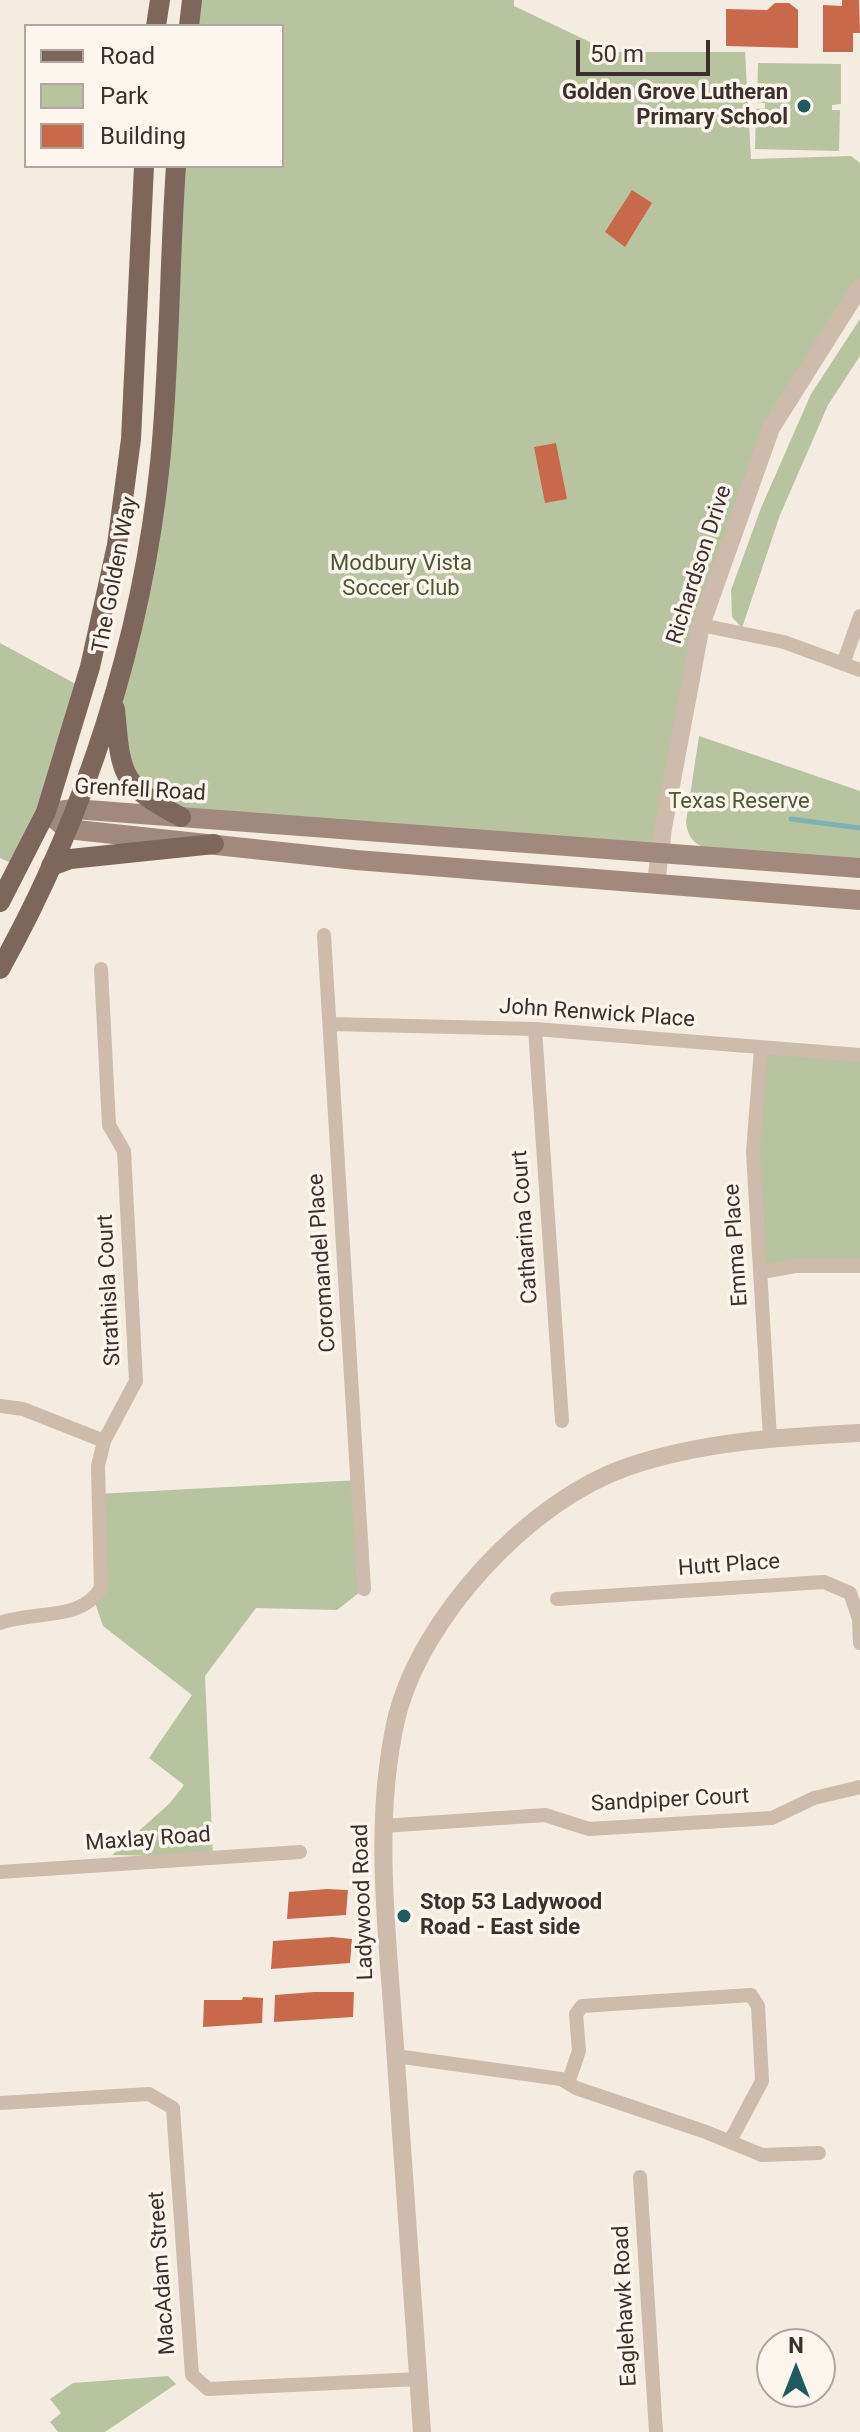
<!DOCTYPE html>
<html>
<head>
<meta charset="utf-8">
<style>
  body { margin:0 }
  #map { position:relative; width:860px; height:2432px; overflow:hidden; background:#f4ebe1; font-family:Roboto,sans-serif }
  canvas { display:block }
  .legend { position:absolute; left:24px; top:24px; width:260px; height:144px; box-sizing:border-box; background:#fbf5ee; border:2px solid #aea6a0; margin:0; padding:10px 14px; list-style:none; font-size:24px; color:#3b302b }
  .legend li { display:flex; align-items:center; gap:16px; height:40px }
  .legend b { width:40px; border:2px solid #aea6a0 }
  .north { position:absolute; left:756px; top:2328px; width:80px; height:80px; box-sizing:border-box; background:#fbf5ee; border:2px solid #aea6a0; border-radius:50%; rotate:0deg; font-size:22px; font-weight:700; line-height:32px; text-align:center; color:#3b302b }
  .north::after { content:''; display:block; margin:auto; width:28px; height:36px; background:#1f5a5e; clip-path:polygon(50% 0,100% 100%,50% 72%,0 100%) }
  .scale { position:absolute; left:576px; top:40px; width:134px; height:36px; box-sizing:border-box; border:4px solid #3b302b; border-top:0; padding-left:10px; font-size:24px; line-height:28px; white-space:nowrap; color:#3b302b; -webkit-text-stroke:6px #fbf5ee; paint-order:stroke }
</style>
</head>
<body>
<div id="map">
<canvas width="860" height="2432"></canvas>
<ul class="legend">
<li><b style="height:10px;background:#7d675c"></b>Road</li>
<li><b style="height:22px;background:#b8c4a0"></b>Park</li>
<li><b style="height:22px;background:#c8694b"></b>Building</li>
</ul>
<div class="north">N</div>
<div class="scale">50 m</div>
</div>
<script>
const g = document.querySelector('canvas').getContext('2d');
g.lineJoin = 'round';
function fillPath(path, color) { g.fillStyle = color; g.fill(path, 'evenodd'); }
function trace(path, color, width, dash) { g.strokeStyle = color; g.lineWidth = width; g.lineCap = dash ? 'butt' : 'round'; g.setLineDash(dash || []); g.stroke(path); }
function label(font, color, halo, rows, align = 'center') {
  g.font = font + ' Roboto,sans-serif'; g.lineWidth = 7; g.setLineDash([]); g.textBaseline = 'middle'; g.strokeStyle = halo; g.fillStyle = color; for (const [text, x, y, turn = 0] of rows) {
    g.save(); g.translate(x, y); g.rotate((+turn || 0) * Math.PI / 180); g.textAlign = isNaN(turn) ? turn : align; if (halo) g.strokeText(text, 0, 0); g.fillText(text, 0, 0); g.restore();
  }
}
fillPath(new Path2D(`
  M194,0H514V6L611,52H745L751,159L851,156L860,163V287L771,428L701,625L660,851L181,817L135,790L116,688L141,584L177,166H282V26H190Z
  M758,63L841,64V104L832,105V110H840L839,151L755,149L756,109L765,108V103H757Z
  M860,319V356L828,405L780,515L742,628L732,617L731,590L761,508L811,394Z
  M0,643L83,688L19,867L0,858Z
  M699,736L860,791V861L708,849C694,844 688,838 686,822Z
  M761,1049L860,1055V1266L762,1272L753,1152Z
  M359,1480L364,1589L337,1610L256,1608L205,1676L213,1857L112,1855L170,1803L184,1785L149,1758L192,1695L103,1626L94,1600L96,1494Z
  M168,2376L176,2384L105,2432H58L50,2422L61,2413L50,2399L73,2383Z`), '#b8c4a0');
trace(new Path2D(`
  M791,819L860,828`), '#7fb0b2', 5);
fillPath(new Path2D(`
  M842,0H859L860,33H853V52H823V5L842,6Z
  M775,3H789L798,10V48L726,46V9L767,10Z
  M632,190L652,203L625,247L605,232Z
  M556,443L567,499L545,503L534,447Z
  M327,1889L348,1890L346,1915L287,1919L289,1892Z
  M332,1937L352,1939L350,1963L271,1969L273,1941Z
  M314,1992H354L353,2017L274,2022L275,1995Z
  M243,1997L263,1998L262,2023L203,2027L204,2000H242Z`), '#c8694b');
trace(new Path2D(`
  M701,625L784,642L860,670
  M843,664L860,616
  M324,935L364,1589
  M330,1024L535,1029L860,1055
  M535,1029L562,1421
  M761,1049L753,1152L770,1438
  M762,1272L795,1266H860
  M0,1406L23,1409L104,1441
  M557,1599L824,1582L850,1593L859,1619L860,1643
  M0,1623C34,1610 81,1622 101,1588L98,1466L104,1441L136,1381L124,1151L109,1125L101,969
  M383,1826L545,1815L589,1829L772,1818L814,1798L860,1787
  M0,1872L300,1852
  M396,2056L561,2079L576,2088L706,2132L762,2155L819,2153
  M568,2083L579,2051L576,2014L582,2006L751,1995L758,2006L762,2081L730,2141
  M0,2103L149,2094L173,2108L192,2375L208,2389L419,2379
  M640,2177L656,2432`), '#cdbbac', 14);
trace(new Path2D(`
  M656,883L663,828L701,625L771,428L860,287
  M422,2432C413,2299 404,2166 394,2033C387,1929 373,1823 396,1720C420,1618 529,1501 627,1467C702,1441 782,1437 860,1433`), '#cdbbac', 18);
trace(new Path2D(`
  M58,811L74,809L860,868
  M46,812L67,829L356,860L860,900`), '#a18a7d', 20);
trace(new Path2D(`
  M156,26L160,0
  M189,26L192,0
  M115,709C121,775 120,785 181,817
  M51,866L70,859L214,844
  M0,902L46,812L90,667L117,545L131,439L144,166
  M0,969C86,815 142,639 160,463C170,364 169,265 176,166`), '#7d675c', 20);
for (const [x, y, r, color] of [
  [804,106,8,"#1f5a5e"],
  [404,1916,8,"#1f5a5e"]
]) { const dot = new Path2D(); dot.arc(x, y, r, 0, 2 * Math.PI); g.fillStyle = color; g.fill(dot); trace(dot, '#fbf5ee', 3); }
label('bold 22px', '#3b302b', '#fbf5ee', [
  ["Golden Grove Lutheran",788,93],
  ["Primary School",788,118],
  ["Stop 53 Ladywood",420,1903,"left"],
  ["Road - East side",420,1928,"left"]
], 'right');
label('22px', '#4a5a2e', '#fbf5ee', [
  ["Modbury Vista",401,564],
  ["Soccer Club",401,589],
  ["Texas Reserve",739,802]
]);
label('22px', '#3b302b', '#fbf5ee', [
  ["Richardson Drive",700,565,-72],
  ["The Golden Way",116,575,-79],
  ["Grenfell Road",140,791,3],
  ["John Renwick Place",597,1014,4],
  ["Catharina Court",526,1227,-94],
  ["Emma Place",737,1245,-94],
  ["Coromandel Place",323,1263,-94],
  ["Strathisla Court",110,1290,-93],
  ["Hutt Place",729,1566,-4],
  ["Sandpiper Court",670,1801,-3],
  ["Maxlay Road",148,1840,-4],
  ["Ladywood Road",364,1902,-92],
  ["MacAdam Street",163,2273,-94],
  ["Eaglehawk Road",626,2306,-93]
]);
</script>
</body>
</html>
